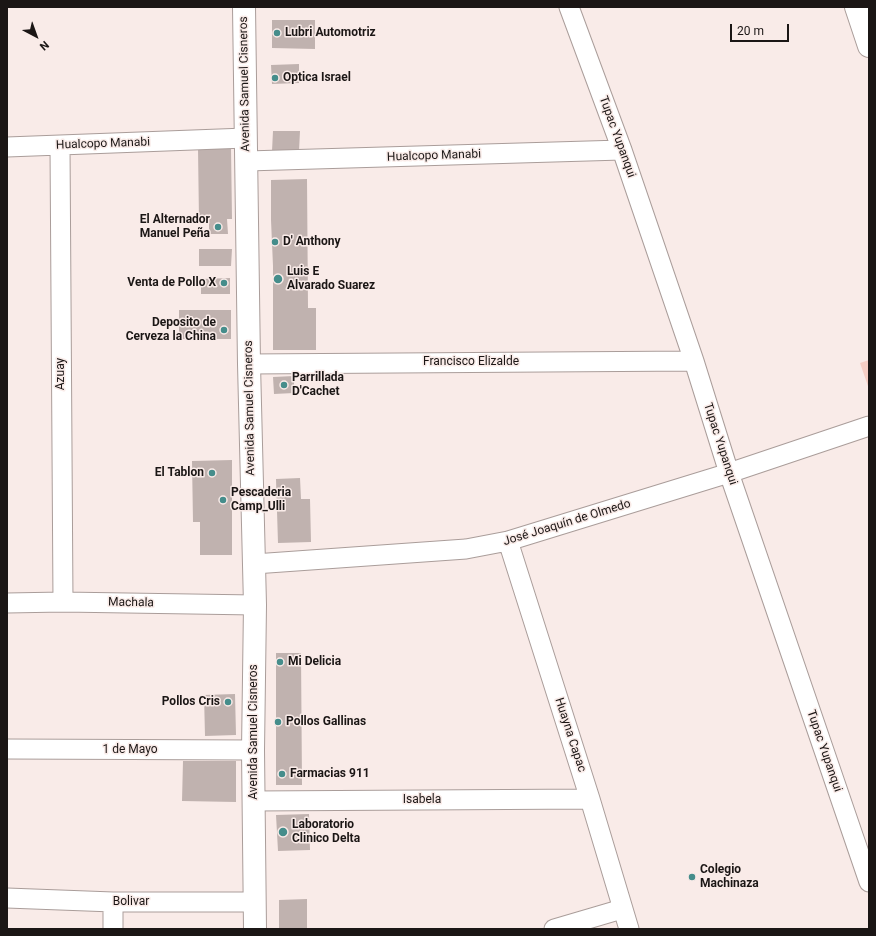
<!DOCTYPE html>
<html>
<head>
<meta charset="utf-8">
<style>
  body { margin:0 }
  #map { position:relative; width:876px; height:936px; overflow:hidden; background:#f9ebe8; font-family:Roboto,sans-serif }
  canvas { display:block }
  .frame { position:absolute; inset:0; border:8px solid #1b1615; pointer-events:none }
  .north { position:absolute; left:16px; top:16px; width:40px; height:40px; -webkit-text-stroke:3px #f9ebe8; paint-order:stroke; rotate:139deg; font-size:11px; font-weight:700; line-height:16px; text-align:center; color:#1b1615 }
  .north::after { content:''; display:block; margin:auto; width:14px; height:18px; background:#1b1615; clip-path:polygon(50% 0,100% 100%,50% 72%,0 100%) }
  .scale { position:absolute; left:730px; top:24px; width:59px; height:18px; box-sizing:border-box; border:2px solid #1b1615; border-top:0; padding-left:5px; font-size:12px; line-height:14px; white-space:nowrap; color:#1b1615; -webkit-text-stroke:3px #f9ebe8; paint-order:stroke }
</style>
</head>
<body>
<div id="map">
<canvas width="876" height="936"></canvas>
<div class="frame"></div>
<div class="north">N</div>
<div class="scale">20 m</div>
</div>
<script>
const g = document.querySelector('canvas').getContext('2d');
g.lineJoin = 'round';
function fillPath(path, color) { g.fillStyle = color; g.fill(path, 'evenodd'); }
function trace(path, color, width, dash) { g.strokeStyle = color; g.lineWidth = width; g.lineCap = dash ? 'butt' : 'round'; g.setLineDash(dash || []); g.stroke(path); }
function label(font, color, halo, rows, align = 'center') {
  g.font = font + ' Roboto,sans-serif'; g.lineWidth = 3; g.setLineDash([]); g.textBaseline = 'middle'; g.strokeStyle = halo; g.fillStyle = color; for (const [text, x, y, turn = 0] of rows) {
    g.save(); g.translate(x, y); g.rotate((+turn || 0) * Math.PI / 180); g.textAlign = isNaN(turn) ? turn : align; if (halo) g.strokeText(text, 0, 0); g.fillText(text, 0, 0); g.restore();
  }
}
fillPath(new Path2D(`
  M869,360V389L860,363Z`), '#f6cec5');
fillPath(new Path2D(`
  M272,20H315V49L272,48Z
  M299,64V83L272,84L271,65Z
  M273,131H300L299,151H272Z
  M231,148L232,219H227L228,234H209V219L199,220L198,149Z
  M307,179L308,308H316V350H273V266L271,220V180Z
  M199,249H232L231,266H199Z
  M230,278V294H201V279Z
  M179,310H231V339H179Z
  M294,376V393L274,394L273,377Z
  M232,460V555H200V522H193L192,461Z
  M300,478L301,499H310L311,542L278,543L276,479Z
  M276,653H301L302,785H276Z
  M235,694L236,735L205,736L204,695Z
  M183,761H236V802L182,801Z
  M309,814L310,850L278,851L276,815Z
  M307,899V929H279V900Z`), '#c0b2af');
const street = new Path2D(`
  M569,7L622,150L694,361L729,473L869,882
  M60,146L63,602
  M7,147L246,138
  M247,161L622,150
  M249,364L694,361
  M508,541L590,799L629,929
  M254,564L466,549L508,541L729,473L869,426
  M7,603L63,602L255,605
  M7,749L253,750
  M254,801L590,799
  M7,898L113,902H255
  M113,902V929
  M554,929L622,909`);
const secondary = new Path2D(`
  M244,7L249,364L255,605L253,750L255,929
  M856,7L869,46`);
trace(street, '#aa9d9a', 21);
trace(secondary, '#aa9d9a', 24);
trace(street, '#fff', 19);
trace(secondary, '#fff', 22);
for (const [x, y, r, color] of [
  [277,33,4,"#458d8b"],
  [275,78,4,"#458d8b"],
  [218,227,4,"#458d8b"],
  [275,242,4,"#458d8b"],
  [278,279,5,"#458d8b"],
  [224,283,4,"#458d8b"],
  [224,330,4,"#458d8b"],
  [284,385,4,"#458d8b"],
  [212,473,4,"#458d8b"],
  [223,500,4,"#458d8b"],
  [280,662,4,"#458d8b"],
  [228,702,4,"#458d8b"],
  [278,722,4,"#458d8b"],
  [282,774,4,"#458d8b"],
  [283,832,5,"#458d8b"],
  [692,877,4,"#458d8b"]
]) { const dot = new Path2D(); dot.arc(x, y, r, 0, 2 * Math.PI); g.fillStyle = color; g.fill(dot); trace(dot, '#f9ebe8', 1.5); }
label('bold 12px', '#1b1615', '#f9ebe8', [
  ["Lubri Automotriz",285,33],
  ["Optica Israel",283,78],
  ["El Alternador",210,220,"right"],
  ["Manuel Peña",210,234,"right"],
  ["D' Anthony",283,242],
  ["Luis E",287,272],
  ["Alvarado Suarez",287,286],
  ["Venta de Pollo X",216,283,"right"],
  ["Deposito de",216,323,"right"],
  ["Cerveza la China",216,337,"right"],
  ["Parrillada",292,378],
  ["D'Cachet",292,392],
  ["El Tablon",204,473,"right"],
  ["Pescaderia",231,493],
  ["Camp_Ulli",231,507],
  ["Mi Delicia",288,662],
  ["Pollos Cris",220,702,"right"],
  ["Pollos Gallinas",286,722],
  ["Farmacias 911",290,774],
  ["Laboratorio",292,825],
  ["Clinico Delta",292,839],
  ["Colegio",700,870],
  ["Machinaza",700,884]
], 'left');
label('12px', '#1b1615', '#f9ebe8', [
  ["Avenida Samuel Cisneros",245,84,-91],
  ["Tupac Yupanqui",617,137,70],
  ["Hualcopo Manabi",103,144,-2],
  ["Hualcopo Manabi",434,156,-2],
  ["Francisco Elizalde",471,362],
  ["Azuay",61,374,-90],
  ["Avenida Samuel Cisneros",250,408,-91],
  ["Tupac Yupanqui",720,444,72],
  ["José Joaquín de Olmedo",567,523,-17],
  ["Machala",131,603,1],
  ["Avenida Samuel Cisneros",254,732,-90],
  ["Huayna Capac",570,735,72],
  ["1 de Mayo",130,750],
  ["Tupac Yupanqui",824,751,71],
  ["Isabela",422,800],
  ["Bolivar",131,902]
]);
</script>
</body>
</html>
